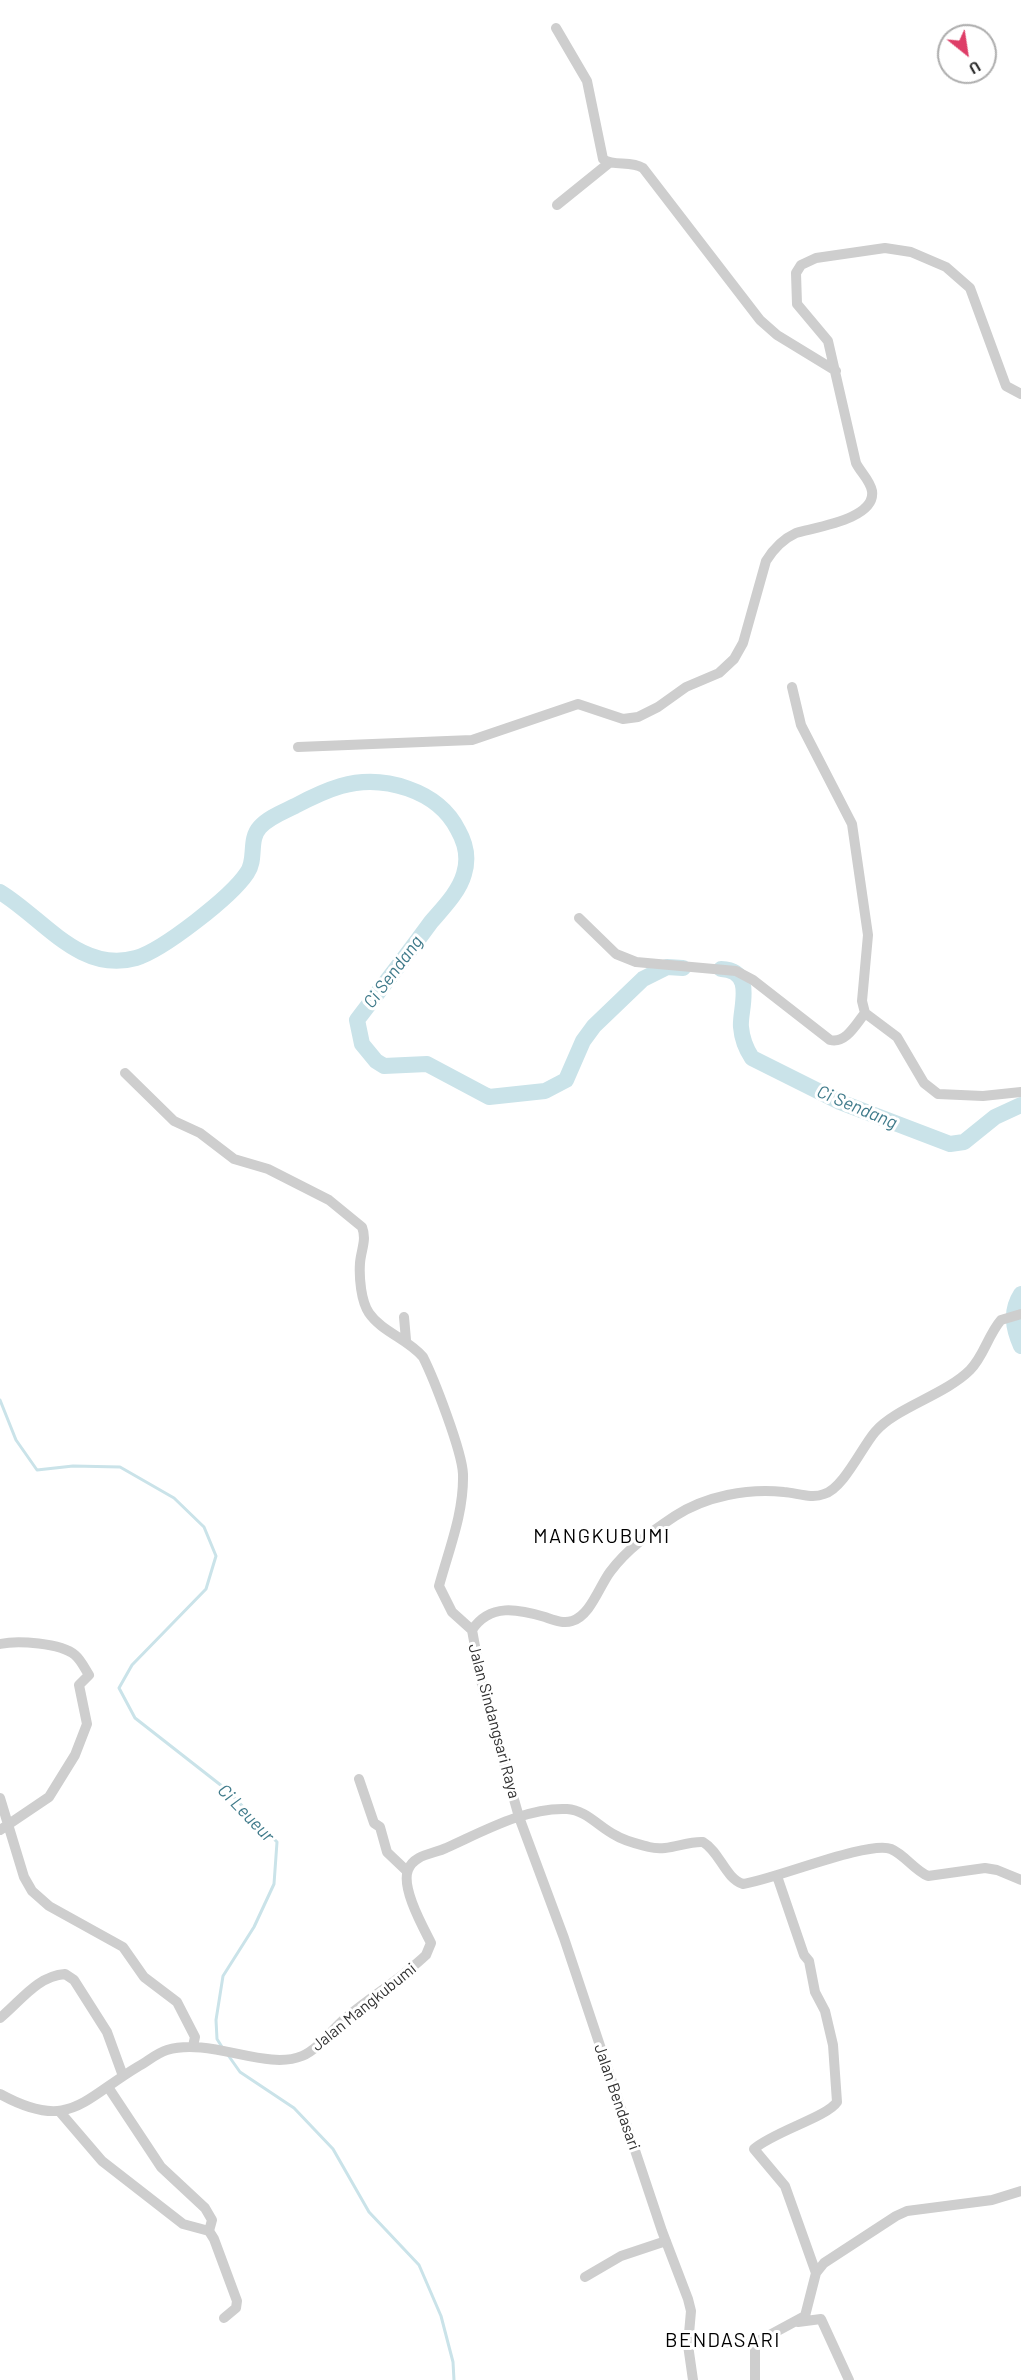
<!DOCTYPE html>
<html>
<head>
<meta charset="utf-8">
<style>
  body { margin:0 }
  #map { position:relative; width:1021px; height:2380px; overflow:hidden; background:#fff; font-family:Barlow,sans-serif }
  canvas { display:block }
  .north { position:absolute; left:937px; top:24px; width:60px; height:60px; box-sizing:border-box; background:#fff; border:2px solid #adadad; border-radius:50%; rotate:150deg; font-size:16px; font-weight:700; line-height:24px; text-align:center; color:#313131 }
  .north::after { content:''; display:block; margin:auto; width:21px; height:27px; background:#de3d67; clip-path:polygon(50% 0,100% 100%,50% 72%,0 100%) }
</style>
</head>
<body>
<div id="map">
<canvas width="1021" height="2380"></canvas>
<div class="north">U</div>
</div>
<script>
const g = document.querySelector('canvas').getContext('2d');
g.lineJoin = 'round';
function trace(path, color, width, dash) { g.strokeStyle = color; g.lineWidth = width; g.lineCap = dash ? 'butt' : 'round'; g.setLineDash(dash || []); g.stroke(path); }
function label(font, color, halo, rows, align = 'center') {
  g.font = font + ' Barlow,sans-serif'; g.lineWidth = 6; g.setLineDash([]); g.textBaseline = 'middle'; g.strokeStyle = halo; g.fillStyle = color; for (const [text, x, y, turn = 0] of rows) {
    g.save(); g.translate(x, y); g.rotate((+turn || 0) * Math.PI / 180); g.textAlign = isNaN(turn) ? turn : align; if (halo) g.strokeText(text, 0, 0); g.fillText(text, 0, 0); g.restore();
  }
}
trace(new Path2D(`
  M0,1400L16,1440L37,1470L73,1466L120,1467L174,1498L204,1527L216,1556L206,1589L132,1665L119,1688L135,1718L227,1790L277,1842L274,1884L254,1927L223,1976L216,2020L217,2039L222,2047
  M228,2055L240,2072L294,2108L333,2149L369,2212L419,2265L441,2316L453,2362L454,2380`), '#cae3e9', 3);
trace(new Path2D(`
  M0,892C43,918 80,974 136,958C163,950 231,897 247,873C257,859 248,840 260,827C269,817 283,812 295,806C310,798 324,791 341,786C383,774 438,790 458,830C466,844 469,858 464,874C459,892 443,908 431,922C407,955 382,987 357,1020L362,1044L376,1061L384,1066L427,1064L489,1097L545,1091L566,1080L583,1041L594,1026L643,979L667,967L683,968
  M721,969C757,970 739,1011 741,1027C742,1039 746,1049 752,1058L840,1102L950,1144L964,1142L995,1117L1021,1105
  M1021,1294C1010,1311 1013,1328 1021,1346`), '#cae3e9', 16);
trace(new Path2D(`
  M556,28L587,81L603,159C614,167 630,160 643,168L760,320L777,335L836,371
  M557,205L609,163
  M792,687L801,725L852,824L868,935L862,1001L865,1013L897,1037L924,1083L938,1094L983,1096L1021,1092
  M298,747L472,740L578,704L623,719L638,717L658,707L686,687L719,673L734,659L743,643L766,561C774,548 783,539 796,533C816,527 876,519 872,491C870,480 861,473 856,463L828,341L797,304L796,273L801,265L816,258L885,248L911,252L946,267L970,288L1006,386L1021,394
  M579,918L616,954L636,962L736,971L753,980L830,1040C846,1044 856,1024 865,1013
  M125,1073L174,1121L200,1133L234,1159L268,1169L329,1200L362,1227C367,1240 361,1250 360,1263C359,1278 361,1301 369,1313C382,1332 408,1339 423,1357C434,1379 462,1451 463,1474C464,1513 449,1549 439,1586L452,1612L472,1630
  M404,1317L406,1340
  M0,1644C17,1640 61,1643 75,1655C81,1660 85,1669 89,1675L79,1685L87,1724L75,1755L49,1797L0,1830
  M359,1779L374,1823L380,1827L387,1852L407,1871
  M0,1798L24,1877L32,1891L49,1906L123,1947L144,1977L177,2002L195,2037L193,2046
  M777,1876L804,1955L809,1961L815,1992L825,2011L833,2045L837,2102C827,2117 773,2132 754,2149L785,2186L816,2273
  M0,2018C20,2002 37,1976 65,1974L74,1980L107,2032L123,2076
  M108,2087L161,2167L205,2208L212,2220L209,2231
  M0,2094C69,2132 82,2100 139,2066C148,2061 157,2053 167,2050C210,2037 266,2071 302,2056C319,2049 333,2028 347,2017C372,1996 402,1978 426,1955L431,1943C423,1927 401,1888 408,1870C414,1854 434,1854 446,1848C482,1832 526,1807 567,1809C586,1810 599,1827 615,1835C624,1841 638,1844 649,1847C668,1852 685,1841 703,1842C720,1852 725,1878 743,1884C773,1880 869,1840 891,1849C905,1855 914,1870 928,1876L985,1868L997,1870L1021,1880
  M60,2112L102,2161L183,2224L209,2231L214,2239L237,2301L236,2308L224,2318
  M585,2277L621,2256L666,2241
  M798,2322L821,2319L849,2380
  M688,2342L755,2343L805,2316L816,2273L824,2263L896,2216L907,2211L992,2200L1021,2191
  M755,2343V2380
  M693,2380L688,2345L691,2311L688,2299L662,2231L564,1938L519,1817L483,1690L472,1630C490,1603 518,1609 545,1617C554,1620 563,1624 572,1621C590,1616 599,1587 610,1572C627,1549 651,1532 675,1516C706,1496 748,1488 784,1492C797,1493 812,1499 824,1494C843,1489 862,1447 875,1432C895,1408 945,1395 970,1370C984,1356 988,1335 1001,1320L1021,1314`), '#cecece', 10);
label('16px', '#313131', '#fff', [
  ["Jalan Sindangsari Raya",494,1721,75],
  ["Jalan Mangkubumi",364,2007,-39],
  ["Jalan Bendasari",617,2097,71]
]);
label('italic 18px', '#3f7a8a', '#fff', [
  ["Ci Sendang",393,972,-53],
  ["Ci Sendang",857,1107,23],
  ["Ci Leueur",246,1813,46]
]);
g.letterSpacing = '1.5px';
label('20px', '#000', '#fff', [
  ["MANGKUBUMI",602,1536],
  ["BENDASARI",723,2340]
]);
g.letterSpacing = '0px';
</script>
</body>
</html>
